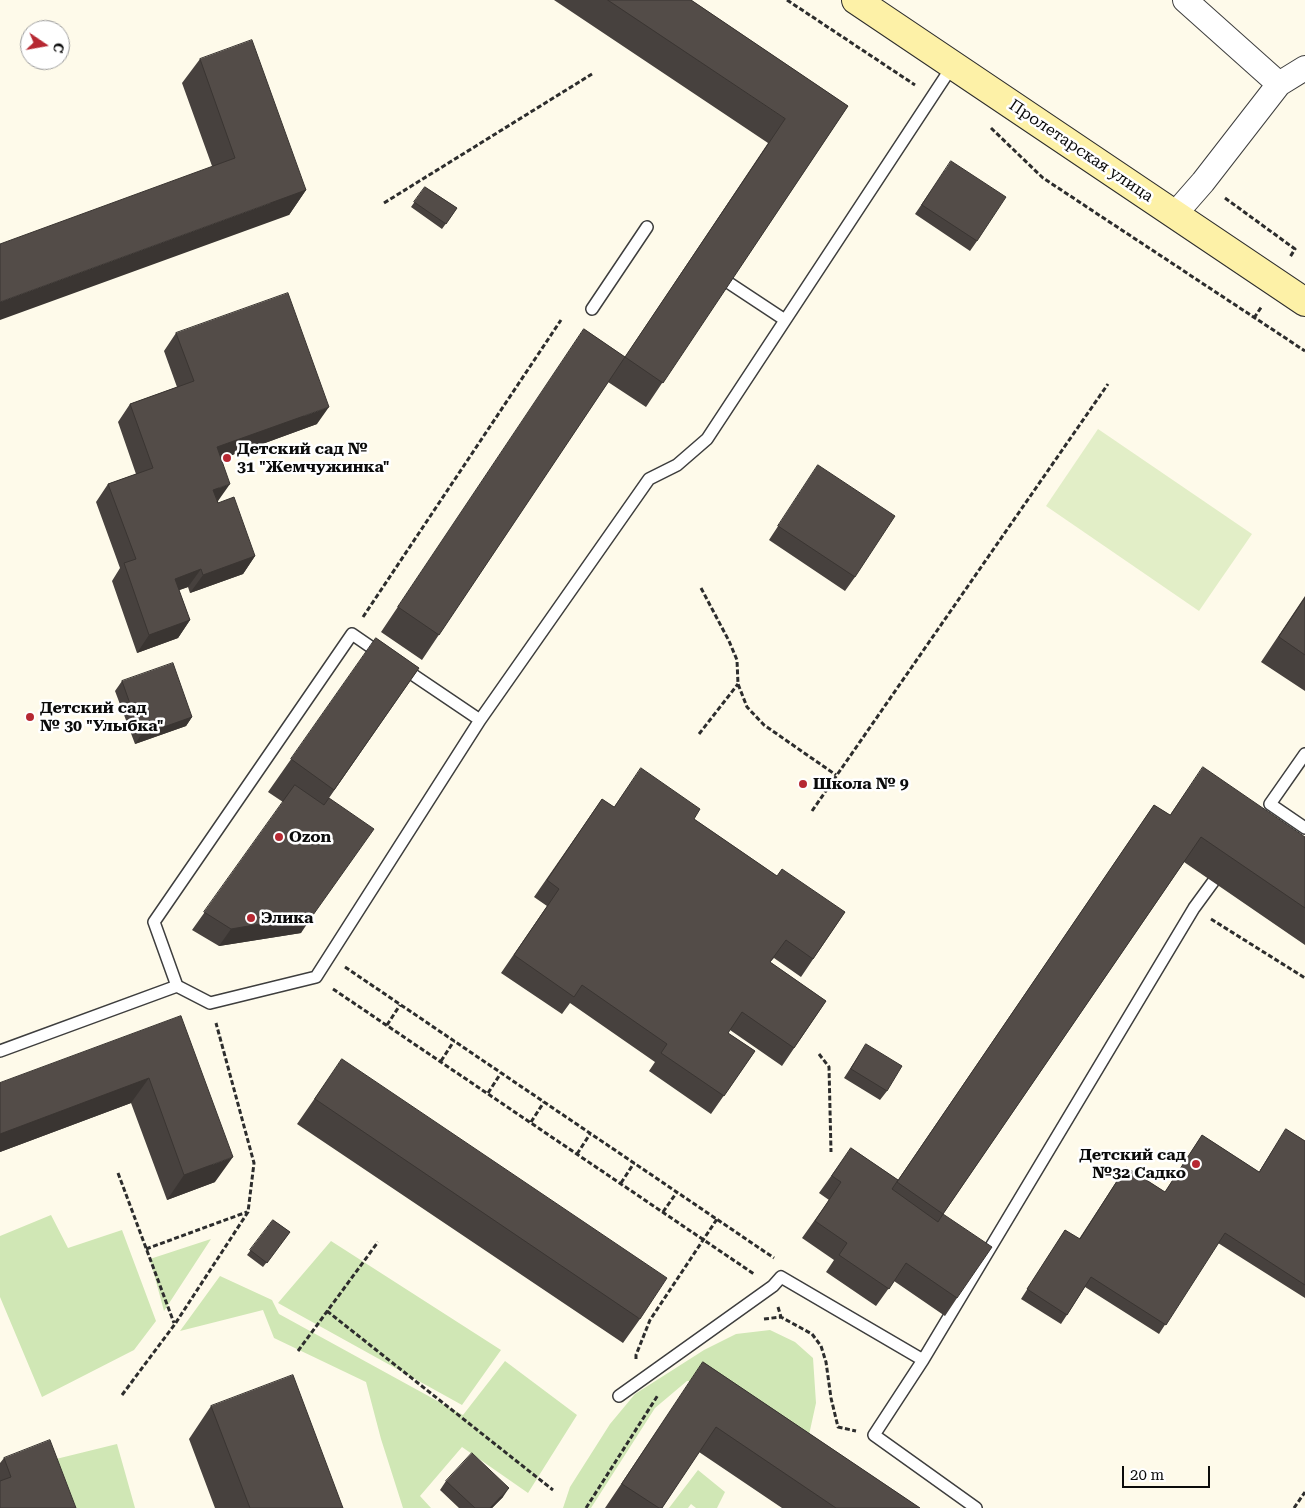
<!DOCTYPE html>
<html>
<head>
<meta charset="utf-8">
<style>
  body { margin:0 }
  #map { position:relative; width:1305px; height:1508px; overflow:hidden; background:#fefaea; font-family:"Roboto Serif",serif }
  canvas { display:block }
  .north { position:absolute; left:20px; top:20px; width:50px; height:50px; box-sizing:border-box; background:#fff; border:1px solid #9d9d9d; border-radius:50%; rotate:102deg; font-size:14px; font-weight:700; line-height:20px; text-align:center; color:#0b0b0b }
  .north::after { content:''; display:block; margin:auto; width:18px; height:22px; background:#b62832; clip-path:polygon(50% 0,100% 100%,50% 72%,0 100%) }
  .scale { position:absolute; left:1122px; top:1466px; width:88px; height:22px; box-sizing:border-box; border:2px solid #0b0b0b; border-top:0; padding-left:6px; font-size:15px; line-height:18px; white-space:nowrap; color:#0b0b0b; -webkit-text-stroke:4px #fff; paint-order:stroke }
</style>
</head>
<body>
<div id="map">
<canvas width="1305" height="1508"></canvas>
<div class="north">С</div>
<div class="scale">20 m</div>
</div>
<script>
const g = document.querySelector('canvas').getContext('2d');
g.lineJoin = 'round';
function fillPath(path, color) { g.fillStyle = color; g.fill(path, 'evenodd'); }
function trace(path, color, width, dash) { g.strokeStyle = color; g.lineWidth = width; g.lineCap = dash ? 'butt' : 'round'; g.setLineDash(dash || []); g.stroke(path); }
function label(font, color, halo, rows, align = 'center') {
  g.font = font + ' "Roboto Serif",serif'; g.lineWidth = 5; g.setLineDash([]); g.textBaseline = 'middle'; g.strokeStyle = halo; g.fillStyle = color; for (const [text, x, y, turn = 0] of rows) {
    g.save(); g.translate(x, y); g.rotate((+turn || 0) * Math.PI / 180); g.textAlign = isNaN(turn) ? turn : align; if (halo) g.strokeText(text, 0, 0); g.fillText(text, 0, 0); g.restore();
  }
}
fillPath(new Path2D(`
  M51,1215L68,1248L122,1230L156,1321L134,1350L42,1397L0,1297V1236Z
  M211,1239L164,1311L150,1259Z
  M331,1241L501,1350L462,1405L278,1303Z
  M220,1276L272,1300L279,1314L463,1415L505,1361L577,1415L528,1493L462,1447L420,1496L431,1508H403L381,1439L366,1382L274,1338L263,1310L180,1331Z
  M770,1330L795,1342L813,1358L816,1403L807,1444L705,1382L687,1381L655,1408L591,1508H563L570,1487L610,1424L635,1394L704,1350L736,1334Z
  M117,1444L135,1508H76L56,1459Z
  M698,1470L725,1492L717,1508H696L691,1504L688,1508H669Z`), '#d0e7b5');
fillPath(new Path2D(`
  M1098,429L1252,534L1199,611L1046,506Z`), '#e2eec7');
const lane = new Path2D(`
  M729,283L785,320
  M592,309L647,227
  M403,668L480,720
  M1305,754L1270,804L1305,828
  M177,986L154,922L352,634L381,654
  M0,1051L177,986L210,1003L316,977L480,720L649,479L677,465L707,439L953,65
  M923,1360L1194,908L1213,882
  M619,1396L773,1286L781,1277L923,1360L874,1435L976,1508`);
const street = new Path2D(`
  M1185,0L1279,84
  M1175,214L1203,182L1279,84L1305,68`);
const secondary = new Path2D(`
  M856,0L1305,302`);
trace(lane, '#3e3e3e', 14);
trace(street, '#3e3e3e', 26);
trace(secondary, '#2d2d2d', 30);
trace(new Path2D(`
  M787,0L915,85
  M991,128L1043,178L1305,351
  M1225,198L1295,249L1290,257
  M384,203L592,74
  M1254,318L1262,306
  M701,588L729,641L737,660L738,684L747,707L764,725L836,775
  M363,617L561,320
  M699,734L738,684
  M812,811L1108,384
  M1211,919L1305,978
  M345,967L774,1258
  M333,989L754,1274
  M387,1025L400,1005
  M819,1054L829,1067L831,1152
  M441,1061L454,1041
  M488,1093L501,1073
  M531,1122L544,1102
  M577,1154L590,1134
  M118,1173L174,1323
  M621,1183L634,1163
  M663,1212L677,1192
  M146,1249L247,1212
  M778,1307L781,1317
  M327,1311L553,1490
  M764,1319L781,1317L812,1334L821,1346L826,1362L831,1398L838,1427L856,1431
  M298,1351L378,1242
  M636,1359V1355L650,1320L717,1219
  M122,1395L175,1324L248,1212L254,1163L216,1023
  M586,1508L658,1395
  M1294,1508L1305,1492`), '#2d2d2d', 3, [5, 2.5]);
trace(lane, '#fff', 11);
trace(street, '#fff', 24);
trace(secondary, '#fdf1a7', 28);
fillPath(new Path2D(`
  M554,0H691L848,106L646,407L608,382L422,660L381,632L584,329L625,357L768,143Z
  M200,59L306,190L289,215L212,166L182,83Z
  M945,170L977,241L970,251L915,214Z
  M425,187L457,208L442,229L411,207Z
  M176,333L317,424L221,459L218,502L255,556L243,574L190,593L188,587L179,590L190,620L178,638L137,653L112,581L120,568L96,502L108,484L136,474L118,422L130,404L177,387L164,351Z
  M818,465L855,577L845,591L769,540Z
  M1305,596V691L1261,662Z
  M376,638L419,668L329,798L301,933L219,946L192,930L283,802L268,792Z
  M122,681L192,717L186,726L135,744L115,691Z
  M602,799L614,807L694,819L777,876L845,912L801,977L774,958L770,962L826,1001L782,1066L730,1030L728,1033L755,1051L711,1114L649,1071L655,1062L570,1003L562,1014L501,973L547,906L534,897Z
  M1154,805L1170,815L1305,837V945L1184,862L943,1214L957,1298L945,1316L894,1281L876,1306L826,1272L834,1260L802,1238L829,1200L819,1193L851,1148L898,1180Z
  M181,1016L215,1182L167,1200L131,1103L0,1152V1083Z
  M866,1044L887,1091L880,1100L844,1078Z
  M342,1059L640,1319L623,1343L297,1124Z
  M1286,1129L1305,1141V1298L1218,1243L1159,1334L1085,1287L1061,1324L1021,1299L1065,1230L1079,1239L1126,1167L1165,1192L1202,1135L1259,1172Z
  M273,1220L290,1232L263,1267L247,1255Z
  M703,1362L920,1508H782L699,1452L662,1508H605Z
  M211,1406L343,1508H215L189,1439Z
  M4,1458L76,1508H0V1463Z
  M446,1481L503,1497L492,1508H459L440,1490Z`), '#47413e');
fillPath(new Path2D(`
  M306,190L289,215L0,320V302Z
  M329,407L317,424L205,465L217,447Z
  M230,484L218,501L213,490Z
  M255,556L243,574L190,593L203,575Z
  M201,569L188,587L163,596L175,579Z
  M190,620L178,638L137,653L149,635Z
  M192,717L186,726L135,744L141,735Z
  M313,915L301,933L219,946L231,929Z
  M149,1078L131,1103L0,1152V1134Z
  M233,1157L215,1182L167,1200L184,1175Z
  M509,1488L503,1497L492,1508H490Z`), '#3a3532');
const building = new Path2D(`
  M608,0H691L848,106L663,383L625,357L785,119Z
  M252,40L306,190L0,302V244L235,158L200,59Z
  M951,161L1006,197L977,241L922,205Z
  M425,187L457,208L446,224L414,202Z
  M288,293L329,407L217,447L230,484L213,490L218,503L234,497L255,556L203,575L201,569L175,579L190,620L149,635L124,563L136,559L108,484L153,468L130,404L194,381L176,333Z
  M584,329L625,357L439,635L398,607Z
  M818,465L895,516L855,577L778,526Z
  M1305,598V655L1279,637Z
  M376,638L419,668L334,790L291,759Z
  M173,663L192,717L141,735L122,681Z
  M1203,767L1305,837V908L1201,837L943,1214L897,1182L1154,805L1170,815Z
  M641,768L700,809L694,819L777,876L782,869L845,912L813,959L786,940L770,962L826,1001L794,1048L742,1012L728,1033L755,1051L724,1096L661,1053L667,1044L582,985L574,997L514,955L559,889L547,880L602,799L614,807Z
  M295,785L324,805L329,798L374,829L313,915L231,929L204,912Z
  M181,1016L233,1157L184,1175L149,1078L0,1134V1083Z
  M866,1044L902,1066L887,1091L851,1069Z
  M342,1059L667,1278L640,1319L315,1099Z
  M1286,1129L1305,1141V1285L1225,1233L1166,1325L1091,1277L1067,1315L1027,1289L1065,1230L1080,1239L1126,1167L1165,1192L1202,1135L1259,1172Z
  M851,1148L898,1180L892,1189L938,1222L943,1214L992,1247L957,1298L906,1263L889,1289L839,1255L847,1243L815,1221L841,1182L832,1176Z
  M273,1220L290,1232L267,1263L250,1250Z
  M703,1362L920,1508H836L716,1427L662,1508H659L622,1484Z
  M293,1375L343,1508H250L211,1406Z
  M50,1440L76,1508H0V1481L11,1477L4,1458Z
  M472,1453L509,1488L490,1508H475L446,1481Z`);
fillPath(building, '#534c48');
trace(building, '#3a3532', 1);
for (const [x, y, r, color] of [
  [227,458,5,"#b62832"],
  [30,717,5,"#b62832"],
  [803,784,5,"#b62832"],
  [279,837,5,"#b62832"],
  [251,918,5,"#b62832"],
  [1196,1164,5,"#b62832"]
]) { const dot = new Path2D(); dot.arc(x, y, r, 0, 2 * Math.PI); g.fillStyle = color; g.fill(dot); trace(dot, '#fff', 2); }
label('16px', '#0b0b0b', '#fff', [
  ["Пролетарская улица",1081,151,34]
]);
label('bold 16px', '#0b0b0b', '#fff', [
  ["Детский сад №",237,449],
  ["31 \"Жемчужинка\"",237,467],
  ["Детский сад",40,708],
  ["№ 30 \"Улыбка\"",40,726],
  ["Школа № 9",813,784],
  ["Ozon",289,837],
  ["Элика",261,918],
  ["Детский сад",1186,1155,"right"],
  ["№32 Садко",1186,1173,"right"]
], 'left');
</script>
</body>
</html>
